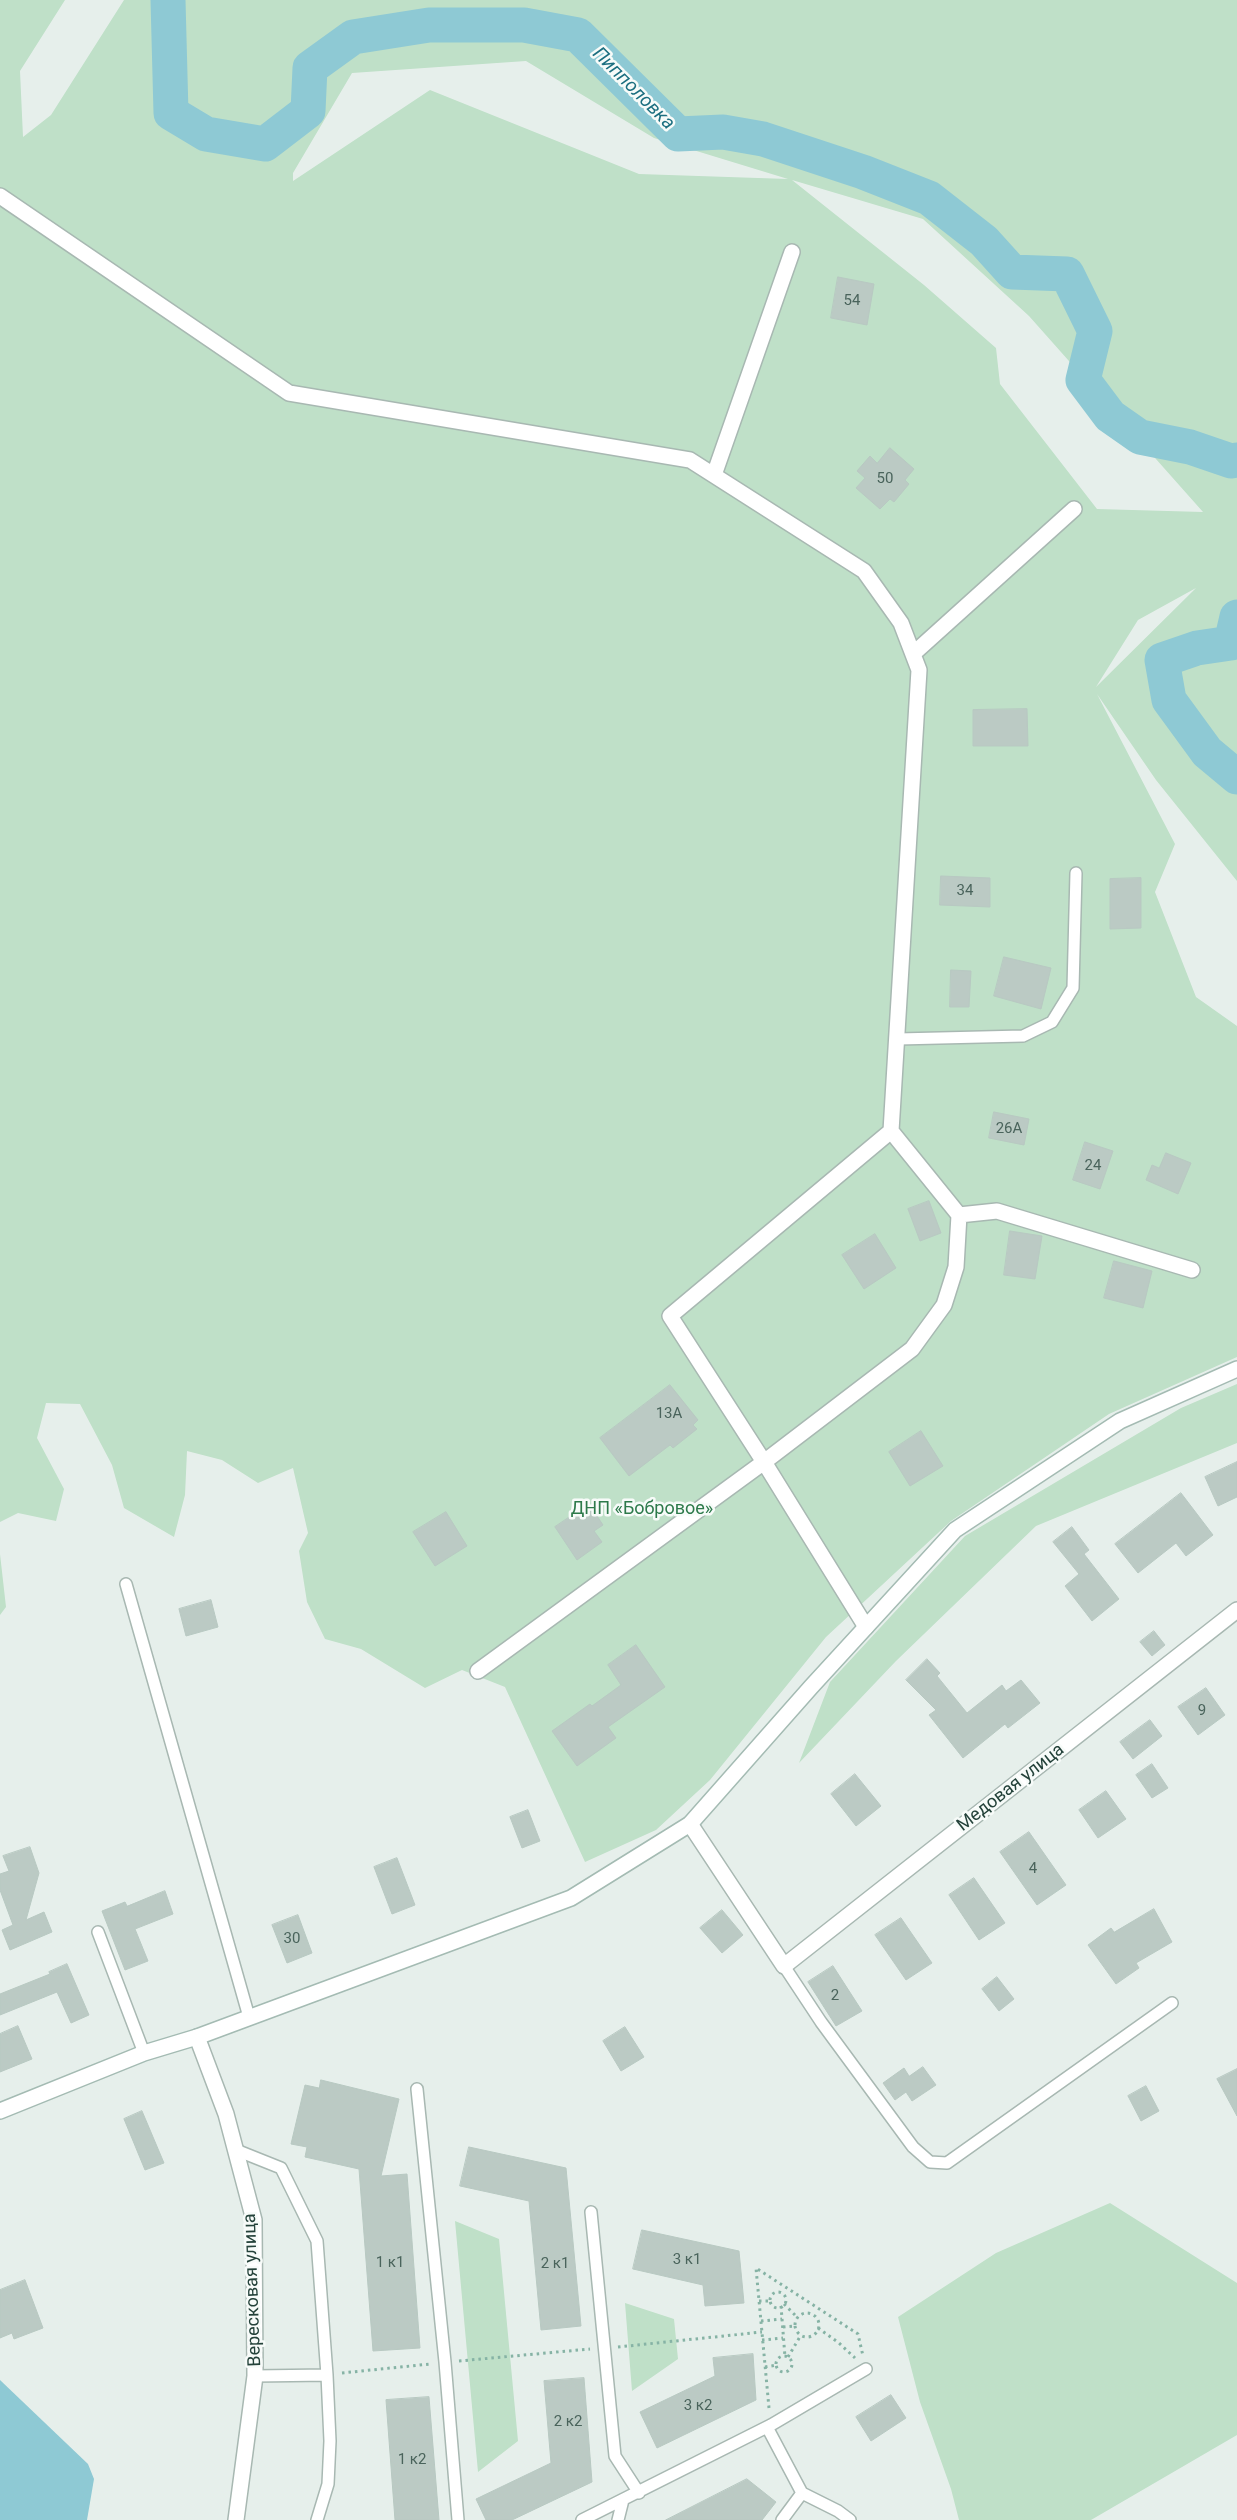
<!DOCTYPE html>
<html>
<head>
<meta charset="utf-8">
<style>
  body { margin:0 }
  canvas { display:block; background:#e6efeb }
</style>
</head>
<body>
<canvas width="1237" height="2520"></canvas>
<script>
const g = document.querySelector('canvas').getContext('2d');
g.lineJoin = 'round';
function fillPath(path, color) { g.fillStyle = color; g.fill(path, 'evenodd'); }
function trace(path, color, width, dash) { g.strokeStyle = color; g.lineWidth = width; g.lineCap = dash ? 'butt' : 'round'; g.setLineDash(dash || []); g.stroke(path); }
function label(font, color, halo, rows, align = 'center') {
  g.font = font + ' Roboto,sans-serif'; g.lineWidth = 5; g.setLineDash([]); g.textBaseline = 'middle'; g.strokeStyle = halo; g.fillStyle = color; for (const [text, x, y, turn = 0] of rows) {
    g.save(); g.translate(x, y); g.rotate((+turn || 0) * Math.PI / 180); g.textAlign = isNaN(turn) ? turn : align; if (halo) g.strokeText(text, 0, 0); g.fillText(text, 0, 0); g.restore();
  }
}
fillPath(new Path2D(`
  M0,0H65L20,71L23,137L51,115L124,0H1237V881L1156,780L1097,694L1175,844L1155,892L1196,997L1237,1026V1357L1109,1414L951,1521L826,1637L710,1780L656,1830L585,1862L505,1687L462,1670L425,1688L361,1649L325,1639L307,1602L299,1551L308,1533L293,1468L258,1483L222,1460L187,1451L185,1495L174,1537L124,1508L112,1465L80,1404L46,1403L37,1438L64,1489L56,1521L18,1513L0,1522ZM526,61L654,138L788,179L639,174L430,90L293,181V173L352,73ZM792,180L923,219L1029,316L1203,512L1097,509L1000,384L996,348L924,285ZM1196,588L1096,687L1138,620Z
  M1237,1384V1443L1036,1526L896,1661L799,1763L830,1682L965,1536L1181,1408Z
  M0,1554L6,1607L0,1615Z
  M1110,2203L1237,2283V2435L1091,2520H959L951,2489L920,2402L898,2317L996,2253Z
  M455,2221L499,2239L518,2441L478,2472Z
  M625,2303L674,2319L678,2359L632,2391Z`), '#bfe0c8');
fillPath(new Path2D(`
  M0,2380L88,2464L94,2479L87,2520H0Z`), '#8ec9d4');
trace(new Path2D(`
  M168,0L171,113L206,134L265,144L308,111L310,68L353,37L429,25H524L578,35L678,134L723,132L763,139L863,172L929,198L984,241L1012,272L1067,274L1095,331L1083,380L1110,416L1140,437L1190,447L1231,461L1237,460
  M1237,617L1231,643L1197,648L1162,660L1169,700L1207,752L1237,777`), '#8ec9d4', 35);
const building = new Path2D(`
  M838,277L874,284L867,325L831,318Z
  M890,448L914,469L905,480L909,484L894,502L890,499L880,509L856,488L865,478L857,471L870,456L877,463Z
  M1027,709L1028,746H973V710Z
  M941,876L990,878V907L940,905Z
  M1141,878V928L1110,929V879Z
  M1004,957L1051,968L1041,1009L994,996Z
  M951,970L971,971L969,1007H950Z
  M994,1112L1029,1119L1024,1145L989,1138Z
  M1085,1142L1113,1151L1100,1189L1073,1180Z
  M1166,1153L1191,1163L1178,1194L1146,1180L1152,1165L1159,1168Z
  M929,1201L941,1233L920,1241L908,1209Z
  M1010,1231L1042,1236L1035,1279L1004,1275Z
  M875,1234L896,1268L864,1289L842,1255Z
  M1114,1261L1152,1271L1143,1308L1104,1298Z
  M670,1385L698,1420L693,1425L697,1429L673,1448L670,1445L629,1476L600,1438Z
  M921,1431L943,1466L910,1486L889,1452Z
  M1237,1462V1497L1218,1506L1205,1477Z
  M1181,1493L1213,1535L1186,1556L1176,1543L1138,1573L1115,1544Z
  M589,1504L603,1525L594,1531L602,1542L577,1560L555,1527Z
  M446,1512L467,1546L435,1566L413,1532Z
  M1072,1527L1089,1550L1084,1554L1119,1599L1092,1621L1065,1586L1079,1574L1053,1542Z
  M211,1600L218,1627L186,1636L179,1609Z
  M1154,1631L1165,1645L1152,1656L1140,1642Z
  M636,1645L665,1687L608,1727L616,1738L577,1766L552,1731L590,1704L592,1706L621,1685L608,1665Z
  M927,1659L940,1673L937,1676L967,1713L1002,1685L1006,1691L1021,1680L1040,1703L1008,1728L1005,1724L963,1758L929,1715L936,1710L906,1680Z
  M1206,1688L1225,1715L1198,1735L1178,1707Z
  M1150,1720L1162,1736L1133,1759L1120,1742Z
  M1152,1764L1168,1788L1152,1798L1136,1775Z
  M855,1774L881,1806L856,1826L831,1794Z
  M1106,1791L1126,1819L1098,1838L1079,1810Z
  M528,1810L540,1841L522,1848L510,1817Z
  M1029,1832L1066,1885L1037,1905L1000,1852Z
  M30,1847L39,1873L26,1920L44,1912L52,1932L10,1950L2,1930L13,1925L0,1890V1874L9,1871L3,1856Z
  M397,1858L415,1905L392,1914L374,1867Z
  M974,1878L1005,1923L979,1940L949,1895Z
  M165,1891L173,1914L135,1929L148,1961L125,1970L102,1911L125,1902L127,1906Z
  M1154,1909L1172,1942L1136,1963L1139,1968L1116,1984L1088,1945L1111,1928L1114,1932Z
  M722,1910L743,1935L722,1953L700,1928Z
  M298,1915L312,1953L287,1963L272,1925Z
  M901,1918L932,1963L906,1980L875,1935Z
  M67,1964L89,2015L71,2023L57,1992L0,2015V1994L50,1974L49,1972Z
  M833,1966L862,2011L836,2026L808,1982Z
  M997,1977L1014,1999L999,2011L982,1989Z
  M18,2026L32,2059L0,2072V2034Z
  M625,2027L644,2057L621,2071L603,2041Z
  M923,2067L936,2085L912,2101L906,2092L895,2100L883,2083L904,2068L909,2076Z
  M1237,2069V2116L1217,2079Z
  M321,2080L399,2099L381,2176L407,2174L420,2348L373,2351L359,2169L305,2157L307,2147L291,2144L305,2085L319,2088Z
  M1146,2086L1159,2111L1141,2121L1128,2096Z
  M142,2111L164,2163L145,2170L124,2119Z
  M469,2147L566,2168L581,2326L541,2330L529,2201L460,2186Z
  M642,2230L739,2251L744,2303L705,2306L703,2285L633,2269Z
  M25,2280L43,2328L14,2339L12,2333L0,2338V2290Z
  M753,2354L756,2400L657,2448L640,2412L715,2376L713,2358Z
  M584,2378L592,2482L512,2520H486L476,2499L551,2463L544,2381Z
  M891,2395L906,2418L871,2441L856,2417Z
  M429,2397L439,2520H395L386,2400Z
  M747,2479L776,2502L762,2520H666Z`);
fillPath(building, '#bbcac4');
trace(building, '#b8c9c2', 1);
const service = new Path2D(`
  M898,1039L1023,1036L1052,1022L1073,988L1076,873
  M126,1584L249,2017
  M98,1932L144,2053
  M784,1966L821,2022L913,2147L930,2162L947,2163L1172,2003
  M417,2089L445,2362L458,2520
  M236,2150L281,2168L317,2241L327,2375
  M591,2212L615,2456L639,2493
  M255,2376L327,2375L330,2441L328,2484L317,2520
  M767,2427L802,2493L838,2511L850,2520
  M582,2520L771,2425L866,2369
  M618,2520L623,2500
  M782,2520L802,2493`);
const minor = new Path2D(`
  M0,196L289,393L690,460L864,571L901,623L919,670L891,1131L959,1215L956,1267L944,1305L912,1349L764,1462L478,1671
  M714,475L792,252
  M913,654L1074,509
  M959,1215L997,1211L1192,1270
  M866,1627L764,1462L670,1316L891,1131
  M690,1824L784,1966L1237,1610
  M197,2037L226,2114L254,2220L255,2376L236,2520`);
const secondary = new Path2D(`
  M0,2111L144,2053L197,2037L571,1898L690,1824L811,1687L955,1530L1120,1421L1237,1369`);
trace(service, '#a8b8b2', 14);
trace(minor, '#a8b8b2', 18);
trace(secondary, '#a4bbb3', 18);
trace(new Path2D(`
  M770 2300a8 8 0 1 1 16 0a8 8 0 1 1-16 0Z
  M759,2301H770
  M784,2304L798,2318
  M781,2306L785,2357
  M795 2325a12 12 0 1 1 24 0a12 12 0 1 1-24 0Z
  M761,2321L782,2319
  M783,2327L795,2326
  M818,2328L839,2343L855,2358
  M762,2340L783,2338
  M618,2347L762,2332
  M776 2364a8 8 0 1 1 16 0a8 8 0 1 1-16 0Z
  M788,2357L801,2335
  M459,2361L590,2349
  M765,2367L777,2365
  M342,2373L430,2364
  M769,2408L756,2268L858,2334L863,2356`), '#86b3a5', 3, [2.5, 4]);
trace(service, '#fff', 11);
trace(minor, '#fff', 15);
trace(secondary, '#fff', 15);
label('15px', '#4a645c', null, [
  ["54",852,301],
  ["50",885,479],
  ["34",965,891],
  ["26А",1009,1129],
  ["24",1093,1166],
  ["13А",669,1414],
  ["9",1202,1711],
  ["4",1033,1869],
  ["30",292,1939],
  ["2",835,1996],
  ["3 к1",687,2260],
  ["1 к1",390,2263],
  ["2 к1",555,2264],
  ["3 к2",698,2406],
  ["2 к2",568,2422],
  ["1 к2",412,2460]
]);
label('18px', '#2d7a4b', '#f7fbf9', [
  ["ДНП «Бобровое»",642,1509]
]);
label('18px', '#24423a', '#f7fbf9', [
  ["Медовая улица",1011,1788,-38],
  ["Вересковая улица",253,2290,-92]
]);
label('italic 19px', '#1c6f80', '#f7fbf9', [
  ["Пипполовка",633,89,45]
]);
</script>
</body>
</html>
